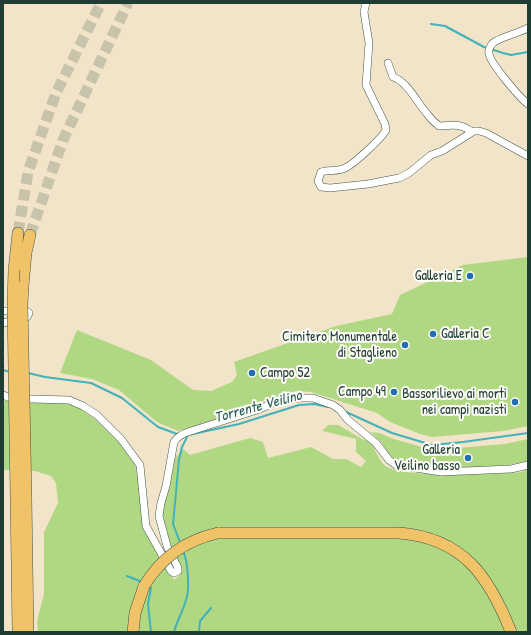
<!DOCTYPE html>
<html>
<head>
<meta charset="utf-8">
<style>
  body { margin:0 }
  #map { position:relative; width:531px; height:635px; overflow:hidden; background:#f2e4c9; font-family:"Patrick Hand",sans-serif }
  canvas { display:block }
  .frame { position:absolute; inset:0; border:4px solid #1f3d34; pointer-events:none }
</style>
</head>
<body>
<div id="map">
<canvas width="531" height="635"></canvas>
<div class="frame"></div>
</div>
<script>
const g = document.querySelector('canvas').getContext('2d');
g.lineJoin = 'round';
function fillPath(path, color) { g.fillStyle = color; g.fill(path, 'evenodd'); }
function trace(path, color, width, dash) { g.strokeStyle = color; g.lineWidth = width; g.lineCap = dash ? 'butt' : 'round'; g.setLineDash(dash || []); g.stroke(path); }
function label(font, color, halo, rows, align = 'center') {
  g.font = font + ' "Patrick Hand",sans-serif'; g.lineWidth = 4; g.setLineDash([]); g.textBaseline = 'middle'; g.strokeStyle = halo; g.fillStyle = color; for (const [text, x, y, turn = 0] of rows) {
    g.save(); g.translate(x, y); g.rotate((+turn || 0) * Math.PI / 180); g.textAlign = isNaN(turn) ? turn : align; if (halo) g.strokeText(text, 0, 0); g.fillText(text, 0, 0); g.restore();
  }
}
fillPath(new Path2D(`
  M528,257V426L503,431L432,437L420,434L390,422L377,413L311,392L296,391L256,403L220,418L178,431L157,422L119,390L92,379L60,373L77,330L151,360L193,390L211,391L232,382L237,375L234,362L336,326L392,314L400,295L463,265Z
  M3,401H48L65,402L80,408L96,420L121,444L135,463L147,536L174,580L181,574L182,568L170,544L161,518L175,458L183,449L190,455L250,438L263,442L268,458L311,447L333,459H346L361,467L366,461L356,452V439L322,431L328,425H338L364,440L370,441C374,447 379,460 384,465C401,479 497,474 522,472L528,469V632H38L37,621L44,594V532L58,503L56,483L51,476L35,471L3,470Z
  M371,432L379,433L394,439L432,450L505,444L528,439V461L508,465L442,470L404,463L396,460L389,454L382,443Z`), '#b0d883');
trace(new Path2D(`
  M431,24L445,26L484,47L503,53L511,55L528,52
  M3,370L10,372
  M28,373L45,377L91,383L122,398L158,427L177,434
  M344,411L392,433L432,445L463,442L528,433
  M188,435L239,424L299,405L314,404L328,407
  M181,545L173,524L179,460L182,447L188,435
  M127,576L142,582
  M148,586L151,588L148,604L151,632
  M174,632C177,621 183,611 186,600C190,589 188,561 183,551
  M199,632L200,621L211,608`), '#42b2ba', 2);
trace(new Path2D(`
  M18,233L28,172L56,93L101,3
  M30,235L63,140L128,3`), '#c8c3ab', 11, [11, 5.5]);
const minor = new Path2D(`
  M366,3L364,12L369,43L366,85L385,124L386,130C382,138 354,164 345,168C338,172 329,169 321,172L318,181L321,187L330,188L368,184L399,178L409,173L431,155L442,151L474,131H479L486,133L528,156
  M528,28C519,33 497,38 492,44C490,47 488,50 489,53C489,62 520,98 528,104
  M388,63L393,77C408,82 417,103 428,115C431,119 435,123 439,126C452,125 461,123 472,132
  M3,311H26L29,313L27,317L3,323
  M3,395L10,398L32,399L69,400L83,406L97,415L121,439L140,465L146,526L171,571L174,573L178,571V568L167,546L159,516L161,503L166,486L174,442C178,436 182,434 188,432L257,410L281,400L301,398H313L333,405L340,410L348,420L376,443L389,460L396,465L441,472L511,469L528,465`);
const highway = new Path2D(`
  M14,270L18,233
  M23,286L26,253L30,235
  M16,497L18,632
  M26,497L28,632
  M218,533H399C463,538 489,576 511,632
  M133,632L135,613L144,586`);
trace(minor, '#3f564a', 8);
trace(highway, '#3f564a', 12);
trace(minor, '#fff', 7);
trace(highway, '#f1c369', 11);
const highwayBridge = new Path2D(`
  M14,270L13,304L16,497
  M23,286L22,304L26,497
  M144,586C161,558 186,540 218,533`);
trace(highwayBridge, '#3f564a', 12, []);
trace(highwayBridge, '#f1c369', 11);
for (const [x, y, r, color] of [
  [470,276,4,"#1f6fb2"],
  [433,334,4,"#1f6fb2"],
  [405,345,4,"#1f6fb2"],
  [252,373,4,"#1f6fb2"],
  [394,392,4,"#1f6fb2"],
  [515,402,4,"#1f6fb2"],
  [468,458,4,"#1f6fb2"]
]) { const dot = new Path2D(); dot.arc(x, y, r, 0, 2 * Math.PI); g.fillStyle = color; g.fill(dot); trace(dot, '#fdfcf7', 1.5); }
label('14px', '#1f3d34', '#fdfcf7', [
  ["Galleria E",462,276],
  ["Galleria C",441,334,"left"],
  ["Cimitero Monumentale",397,337],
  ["di Staglieno",397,353],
  ["Campo 52",260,373,"left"],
  ["Campo 49",386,392],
  ["Bassorilievo ai morti",507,394],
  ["nei campi nazisti",507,410],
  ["Galleria",460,450],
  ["Veilino basso",460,466]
], 'right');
label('italic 15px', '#2a605c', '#fdfcf7', [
  ["Torrente Veilino",258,407,-15]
]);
</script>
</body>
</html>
